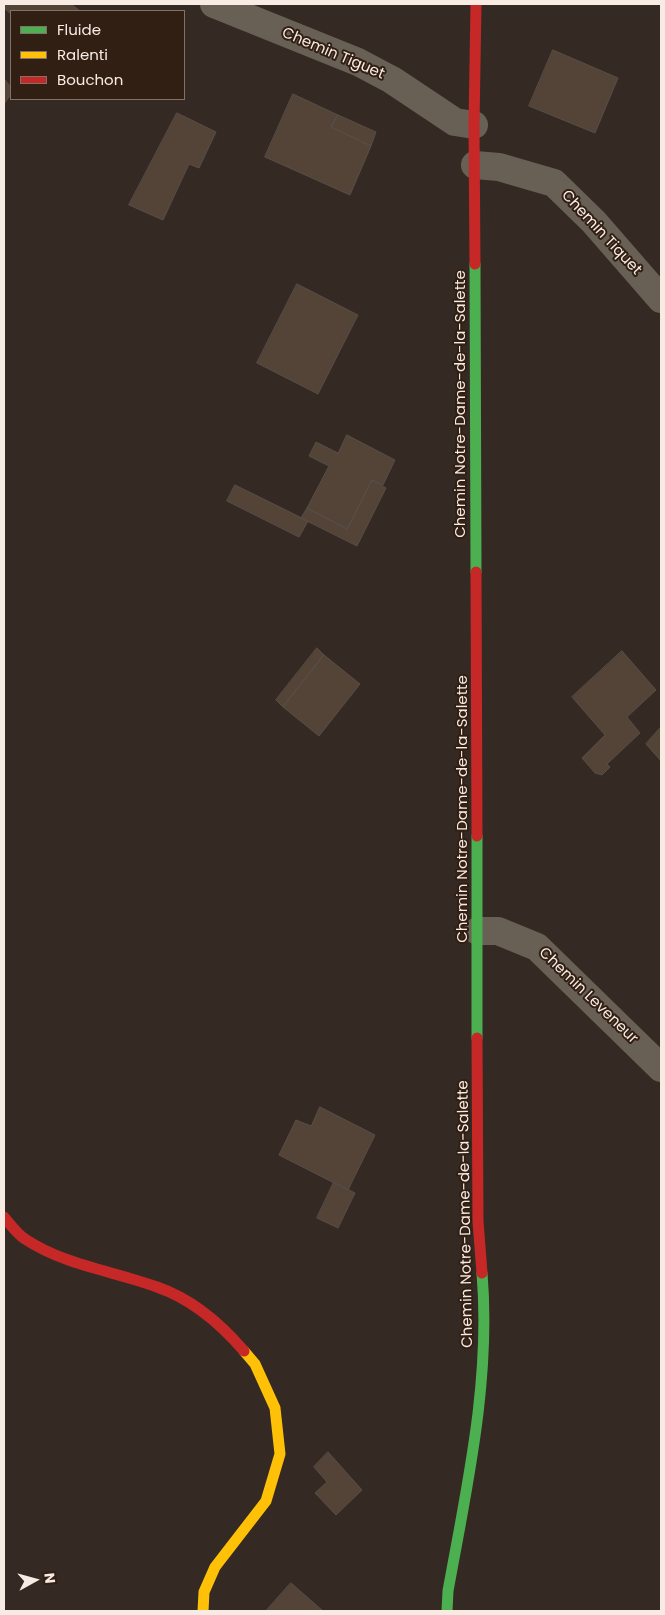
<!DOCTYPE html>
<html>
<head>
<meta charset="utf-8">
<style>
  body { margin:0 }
  #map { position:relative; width:665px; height:1615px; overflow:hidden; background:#342a23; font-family:Poppins,sans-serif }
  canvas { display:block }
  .frame { position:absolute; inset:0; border:5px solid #f8ebe3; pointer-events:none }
  .legend { position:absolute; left:10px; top:10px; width:175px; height:90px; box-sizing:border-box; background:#311f13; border:1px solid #817166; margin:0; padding:6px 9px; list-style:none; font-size:15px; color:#f8ebe3 }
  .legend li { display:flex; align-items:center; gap:10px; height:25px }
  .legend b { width:25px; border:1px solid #817166 }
  .north { position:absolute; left:10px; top:1555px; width:50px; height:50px; -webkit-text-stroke:4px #311f13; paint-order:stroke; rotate:83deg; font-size:14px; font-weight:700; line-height:20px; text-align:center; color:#f8ebe3 }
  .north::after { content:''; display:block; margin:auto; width:18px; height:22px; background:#f8ebe3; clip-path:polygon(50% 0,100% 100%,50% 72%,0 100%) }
</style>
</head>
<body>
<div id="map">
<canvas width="665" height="1615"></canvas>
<div class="frame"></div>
<ul class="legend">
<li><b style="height:6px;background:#4caf50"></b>Fluide</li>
<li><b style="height:6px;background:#ffc107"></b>Ralenti</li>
<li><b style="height:6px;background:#c62828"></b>Bouchon</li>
</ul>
<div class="north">N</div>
</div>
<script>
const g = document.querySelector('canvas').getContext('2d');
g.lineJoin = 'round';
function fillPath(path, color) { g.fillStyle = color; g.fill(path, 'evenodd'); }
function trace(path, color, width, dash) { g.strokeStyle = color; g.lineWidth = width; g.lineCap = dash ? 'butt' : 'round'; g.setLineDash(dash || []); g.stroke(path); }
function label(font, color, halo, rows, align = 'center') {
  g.font = font + ' Poppins,sans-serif'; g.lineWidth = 4; g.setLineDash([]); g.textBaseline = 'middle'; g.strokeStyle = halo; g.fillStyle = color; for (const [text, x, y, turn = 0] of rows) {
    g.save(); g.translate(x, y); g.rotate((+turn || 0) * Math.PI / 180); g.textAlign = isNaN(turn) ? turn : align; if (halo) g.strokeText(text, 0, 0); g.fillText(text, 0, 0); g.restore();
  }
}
const building = new Path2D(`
  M4,4H71L80,11H11V14L4,8Z
  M553,50L618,78L595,133L529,106Z
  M4,79L11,87V94L4,104Z
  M293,94L338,115L331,127L371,146L350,195L265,157Z
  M177,113L216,132L199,168L189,164L163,220L129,205Z
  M338,115L376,132L371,146L331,127Z
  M297,284L358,315L318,394L257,363Z
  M347,435L395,460L383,485L372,480L347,529L307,508L329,466L309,456L316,442L338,453Z
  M372,480L386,488L357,546L301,518L307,508L347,529Z
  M235,485L308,521L299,537L227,501Z
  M317,648L324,655L283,707L276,700Z
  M622,651L656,690L627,717L640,733L607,764L610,767L602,775L595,773L582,758L605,735L572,697Z
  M324,655L360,684L319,736L283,707Z
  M661,727V761L646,744Z
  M320,1107L375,1135L348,1190L279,1155L296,1120L311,1126Z
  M334,1182L355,1193L338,1228L317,1218Z
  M328,1452L362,1490L336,1515L315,1493L327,1482L314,1467Z
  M291,1583L323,1611H266Z`);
fillPath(building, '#544438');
trace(building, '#574e48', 1);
trace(new Path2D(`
  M214,4L358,62L392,80L455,122L474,125
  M475,165L499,167L554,183L594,222L661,299
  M478,931H498L537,947L661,1068`), '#696055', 28);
trace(new Path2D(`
  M475,264L476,572
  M477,836V1038
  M447,1611L448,1591C467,1486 491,1380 482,1273`), '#4caf50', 11);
trace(new Path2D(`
  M203,1611L204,1592L215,1567L266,1501L280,1454L275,1408L255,1364L244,1351`), '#ffc107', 11);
trace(new Path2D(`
  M475,264L474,125L476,4
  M476,572L477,836
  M477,1038L478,1221L482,1273
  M4,1217C10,1224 17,1234 25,1239C64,1265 113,1271 157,1287C192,1299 220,1323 244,1351`), '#c62828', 11);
label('15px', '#f8ebe3', '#311f13', [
  ["Chemin Tiguet",333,54,23],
  ["Chemin Tiquet",601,233,47],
  ["Chemin Notre-Dame-de-la-Salette",461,404,-90],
  ["Chemin Notre-Dame-de-la-Salette",463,809,-90],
  ["Chemin Leveneur",588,996,44],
  ["Chemin Notre-Dame-de-la-Salette",466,1214,-91]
]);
</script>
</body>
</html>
